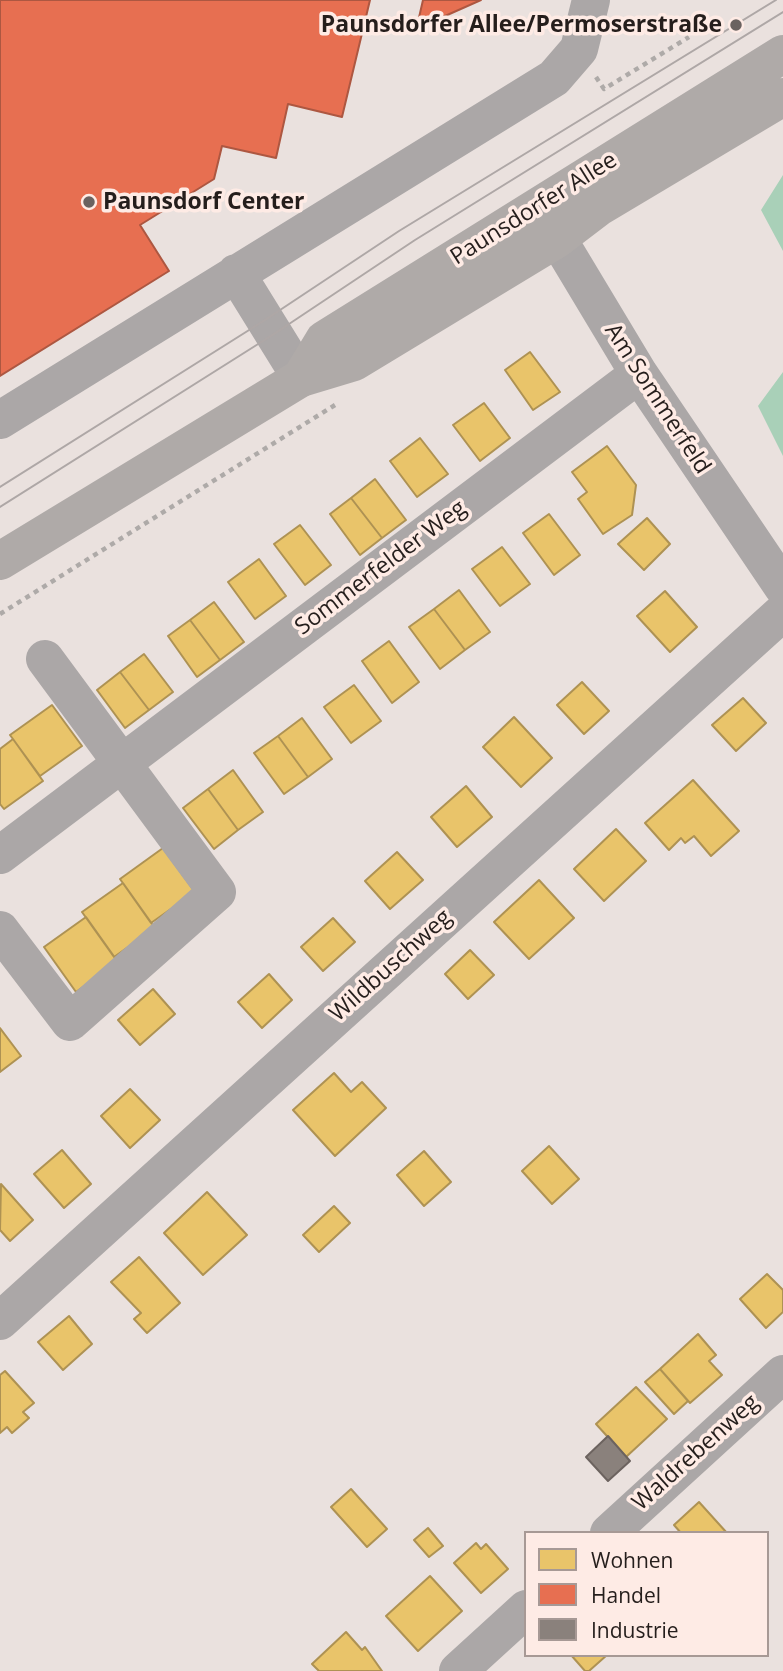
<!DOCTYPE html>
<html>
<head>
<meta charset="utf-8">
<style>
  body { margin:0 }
  #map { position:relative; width:783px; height:1671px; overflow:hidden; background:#eae1de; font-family:"Open Sans",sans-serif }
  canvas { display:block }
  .legend { position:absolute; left:524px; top:1531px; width:245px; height:126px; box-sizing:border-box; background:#feebe5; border:2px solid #a79995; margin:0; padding:9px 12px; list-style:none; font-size:21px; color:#251e1c }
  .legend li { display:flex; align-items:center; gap:14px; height:35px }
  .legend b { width:35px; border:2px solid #a79995 }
</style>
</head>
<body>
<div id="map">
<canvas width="783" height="1671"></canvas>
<ul class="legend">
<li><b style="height:19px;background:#e9c46a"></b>Wohnen</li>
<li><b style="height:19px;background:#e76f51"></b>Handel</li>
<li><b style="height:19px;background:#8a817c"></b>Industrie</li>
</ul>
</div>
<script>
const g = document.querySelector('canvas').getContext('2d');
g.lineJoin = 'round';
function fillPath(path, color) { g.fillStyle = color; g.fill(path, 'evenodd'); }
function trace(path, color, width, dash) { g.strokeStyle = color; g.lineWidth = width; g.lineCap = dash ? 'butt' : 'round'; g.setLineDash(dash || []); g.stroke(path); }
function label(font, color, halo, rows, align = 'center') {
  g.font = font + ' "Open Sans",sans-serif'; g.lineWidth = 7; g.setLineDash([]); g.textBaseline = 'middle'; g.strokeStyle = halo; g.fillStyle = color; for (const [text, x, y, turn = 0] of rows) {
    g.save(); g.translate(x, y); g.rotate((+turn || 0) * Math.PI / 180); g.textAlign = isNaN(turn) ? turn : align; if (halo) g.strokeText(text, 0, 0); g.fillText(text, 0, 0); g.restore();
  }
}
fillPath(new Path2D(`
  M783,175V251L761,210Z
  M783,372V456L758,406Z`), '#a9d0b8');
const homes = new Path2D(`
  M530,352L560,392L533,410L505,370Z
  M484,403L510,438L480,461L453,425Z
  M420,438L448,474L417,497L390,461Z
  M607,446L636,485L632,515L603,534L578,499L587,492L572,472Z
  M375,479L406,520L382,538L351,498Z
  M351,498L382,538L360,555L330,514Z
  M549,514L580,555L554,575L523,533Z
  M647,518L670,544L644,570L618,544Z
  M300,525L331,565L305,585L274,544Z
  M502,547L530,584L500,606L472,569Z
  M259,559L286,596L255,619L228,582Z
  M459,590L490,632L465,650L434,609Z
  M665,591L697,627L670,652L637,616Z
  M214,602L244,642L220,660L190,620Z
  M434,609L465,650L440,669L409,627Z
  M190,620L220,660L197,677L168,636Z
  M389,641L419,682L392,703L362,661Z
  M144,654L173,692L149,710L120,672Z
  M120,672L149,710L125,728L97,690Z
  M582,682L609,711L584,734L557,705Z
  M354,685L381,721L351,743L324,707Z
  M743,698L766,723L736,751L712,725Z
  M52,705L82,746L40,776L10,735Z
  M514,717L552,758L521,787L483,747Z
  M302,718L332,759L308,777L278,736Z
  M278,736L308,777L284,794L254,753Z
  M13,739L43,781L4,809L0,804V749Z
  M233,770L263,812L238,830L208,789Z
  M693,780L739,831L711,856L694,836L685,843L681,838L669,850L645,823Z
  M466,786L492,817L457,847L431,817Z
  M208,789L238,830L214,849L183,808Z
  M616,829L646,861L604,901L574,869Z
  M163,848L195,892L151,923L120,879Z
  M397,852L423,880L390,909L365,881Z
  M539,880L574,918L529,959L494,922Z
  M123,883L155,928L114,957L82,912Z
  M86,917L118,962L76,992L44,947Z
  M333,918L355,942L323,971L301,947Z
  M470,950L494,975L468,999L445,974Z
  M269,974L292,1000L262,1028L238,1002Z
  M153,989L175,1014L140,1045L118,1020Z
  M0,1028L21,1056L0,1072Z
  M334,1073L351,1092L362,1082L386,1108L335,1156L293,1110Z
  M130,1089L160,1120L130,1148L101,1116Z
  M549,1146L579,1179L552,1204L522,1171Z
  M62,1150L91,1184L64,1208L34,1174Z
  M424,1151L451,1182L424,1206L397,1175Z
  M1,1184L33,1220L10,1241L0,1230Z
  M207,1192L247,1235L203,1275L164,1233Z
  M334,1206L350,1223L319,1252L303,1235Z
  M139,1257L180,1303L147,1333L134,1319L141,1313L111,1282Z
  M767,1274L783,1290V1312L766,1328L740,1299Z
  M69,1316L92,1344L63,1370L38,1342Z
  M698,1334L716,1355L709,1361L722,1375L690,1403L660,1369Z
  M660,1369L688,1401L674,1414L645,1382Z
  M5,1371L34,1403L23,1412L29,1418L12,1433L7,1427L0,1433V1375Z
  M636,1387L667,1419L626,1457L596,1424Z
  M351,1489L387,1529L367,1547L331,1507Z
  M699,1502L727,1533H681L674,1525Z
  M428,1528L443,1546L429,1557L414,1540Z
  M476,1543L481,1549L486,1544L508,1569L481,1593L454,1563Z
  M430,1576L462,1611L418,1651L386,1616Z
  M346,1632L362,1650L365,1647L382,1671H319L312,1664Z
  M571,1655H607L589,1671H585Z`);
fillPath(homes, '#e9c46a');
trace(homes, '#ae9253', 2);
const shops = new Path2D(`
  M0,0H370L342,117L288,104L276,158L222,146L214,179L140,225L169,271L0,376Z
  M423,0H481L445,16L418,22Z`);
fillPath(shops, '#e76f51');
trace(shops, '#ad5741', 2);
const industry = new Path2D(`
  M608,1436L630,1461L608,1481L586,1457Z`);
fillPath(industry, '#8a817c');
trace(industry, '#6c635f', 2);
trace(new Path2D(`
  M596,77L604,89L689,37
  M0,614L335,405`), '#aeaaa8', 4.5, [5, 5]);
trace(new Path2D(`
  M541,211L639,374L783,587
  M236,273L301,378
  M0,420L554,78L579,49L591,0
  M0,855L639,374
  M0,930L70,1022L217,892L45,659
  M0,1321L783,612
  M609,1533L783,1374
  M458,1671L526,1609`), '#aba7a7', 38);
trace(new Path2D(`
  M301,378L324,340L783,54
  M0,561L301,378L354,362L557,239L599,207L783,97`), '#afaaa8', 38);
trace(new Path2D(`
  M0,487L265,320L399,231L776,0
  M0,507L274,334L415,240L783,12`), '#aea7a6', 2);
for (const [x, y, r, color] of [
  [736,25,7,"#6a6260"],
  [89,202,7,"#6a6260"]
]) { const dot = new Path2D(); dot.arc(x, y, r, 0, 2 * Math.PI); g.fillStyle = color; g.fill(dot); trace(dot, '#feebe5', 2.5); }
label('bold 23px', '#251e1c', '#feebe5', [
  ["Paunsdorfer Allee/Permoserstraße",722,25],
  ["Paunsdorf Center",103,202,"left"]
], 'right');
label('23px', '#251e1c', '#feebe5', [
  ["Paunsdorfer Allee",534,209,-32],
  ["Am Sommerfeld",657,399,57],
  ["Sommerfelder Weg",381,568,-37],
  ["Wildbuschweg",391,966,-42],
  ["Waldrebenweg",696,1453,-42]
]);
</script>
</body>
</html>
